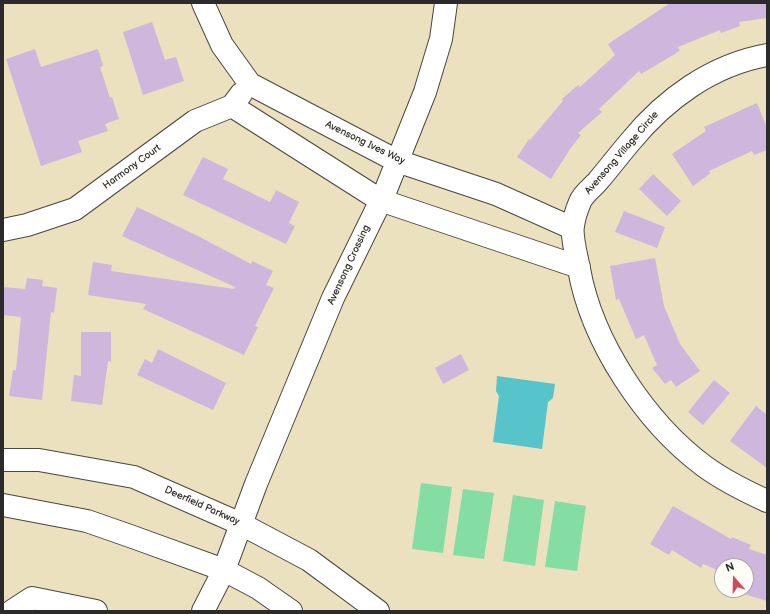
<!DOCTYPE html>
<html>
<head>
<meta charset="utf-8">
<style>
  body { margin:0 }
  #map { position:relative; width:770px; height:614px; overflow:hidden; background:#ece1bf; font-family:"Balsamiq Sans",sans-serif }
  canvas { display:block }
  .frame { position:absolute; inset:0; border:4px solid #2b2b2b; pointer-events:none }
  .north { position:absolute; left:714px; top:558px; width:40px; height:40px; box-sizing:border-box; background:#fdfcf7; border:1px solid #a9a8a5; border-radius:50%; rotate:340deg; font-size:11px; font-weight:700; line-height:16px; text-align:center; color:#2b2b2b }
  .north::after { content:''; display:block; margin:auto; width:14px; height:18px; background:#d1495b; clip-path:polygon(50% 0,100% 100%,50% 72%,0 100%) }
</style>
</head>
<body>
<div id="map">
<canvas width="770" height="614"></canvas>
<div class="frame"></div>
<div class="north">N</div>
</div>
<script>
const g = document.querySelector('canvas').getContext('2d');
g.lineJoin = 'round';
function fillPath(path, color) { g.fillStyle = color; g.fill(path, 'evenodd'); }
function trace(path, color, width, dash) { g.strokeStyle = color; g.lineWidth = width; g.lineCap = dash ? 'butt' : 'round'; g.setLineDash(dash || []); g.stroke(path); }
function label(font, color, halo, rows, align = 'center') {
  g.font = font + ' "Balsamiq Sans",sans-serif'; g.lineWidth = 3; g.setLineDash([]); g.textBaseline = 'middle'; g.strokeStyle = halo; g.fillStyle = color; for (const [text, x, y, turn = 0] of rows) {
    g.save(); g.translate(x, y); g.rotate((+turn || 0) * Math.PI / 180); g.textAlign = isNaN(turn) ? turn : align; if (halo) g.strokeText(text, 0, 0); g.fillText(text, 0, 0); g.restore();
  }
}
fillPath(new Path2D(`
  M421,483L452,487L443,553L412,549Z
  M463,489L494,493L484,559L453,555Z
  M513,495L544,500L535,566L503,561Z
  M555,501L586,506L577,571L545,567Z`), '#84dda3');
fillPath(new Path2D(`
  M497,376L555,384L553,398L548,402L542,449L493,442L499,396L496,391Z`), '#56c4ca');
fillPath(new Path2D(`
  M670,3H767V18L739,22L740,26L721,33L720,30L678,47L680,51L641,74L639,71L599,109L602,112L578,133L581,135L570,149L551,179L517,157L529,139L530,140L563,101L562,99L578,85L580,87L615,55L608,44Z
  M152,22L165,60L176,57L184,81L143,95L123,32Z
  M35,49L41,67L98,49L103,66L100,67L110,98L112,97L119,119L105,124L108,131L78,141L82,152L41,166L6,59Z
  M757,103L767,128V150L754,155L752,151L709,171L711,173L693,186L672,154L706,131L704,127Z
  M203,157L228,169L223,179L270,202L276,190L299,202L289,223L295,226L286,244L183,195Z
  M653,174L681,201L667,216L639,189Z
  M137,207L196,235L251,264L252,261L273,271L266,285L274,288L255,326L258,327L244,355L143,309L146,304L88,295L93,262L112,265L111,271L234,289L235,287L122,236Z
  M624,211L665,227L657,248L615,232Z
  M655,258L664,306L680,344L700,371L676,387L671,380L665,384L652,368L657,365L644,335L636,339L619,299L616,300L610,266Z
  M27,278L43,280L42,286L57,288L54,313L51,312L42,400L9,396L13,370H16L21,317L3,315V287L25,289Z
  M81,332H111V362L108,361L102,405L71,401L74,375L81,376Z
  M158,349L226,383L213,410L137,375L145,359L152,363Z
  M461,354L469,370L443,384L435,368Z
  M714,380L730,393L703,425L688,412Z
  M756,406L767,415V468L730,441Z
  M673,506L731,539L732,537L751,545L749,549L767,555V601L744,594L748,583L746,582V566H722V572L703,564L701,568L672,550L669,555L650,544Z`), '#ceb6dd');
const minor = new Path2D(`
  M203,3L222,45L250,84L397,161L496,194L572,228
  M767,55C712,65 665,99 630,142C619,155 609,168 598,181C593,187 583,194 580,202C577,209 574,218 573,226C571,236 577,258 579,269C592,342 645,422 704,466C723,480 745,491 767,501
  M232,106L380,200L579,267
  M3,230L27,225L75,209L195,121L232,106L241,94
  M12,611L32,598L96,611
  M203,611L224,570L256,484L333,298L385,192L425,92L441,39L446,3`);
const major = new Path2D(`
  M3,460H39L134,477L241,524L309,560L378,611
  M3,505L87,521L130,536L224,570L258,588L291,611`);
trace(minor, '#484641', 24);
trace(major, '#484641', 24);
trace(minor, '#fff', 22);
trace(major, '#fff', 22);
label('10px', '#2b2b2b', '#fdfcf7', [
  ["Avensong Ives Way",365,143,26],
  ["Avensong Village Circle",622,153,-49],
  ["Harmony Court",132,167,-36],
  ["Avensong Crossing",349,265,-65],
  ["Deerfield Parkway",202,506,24]
]);
</script>
</body>
</html>
